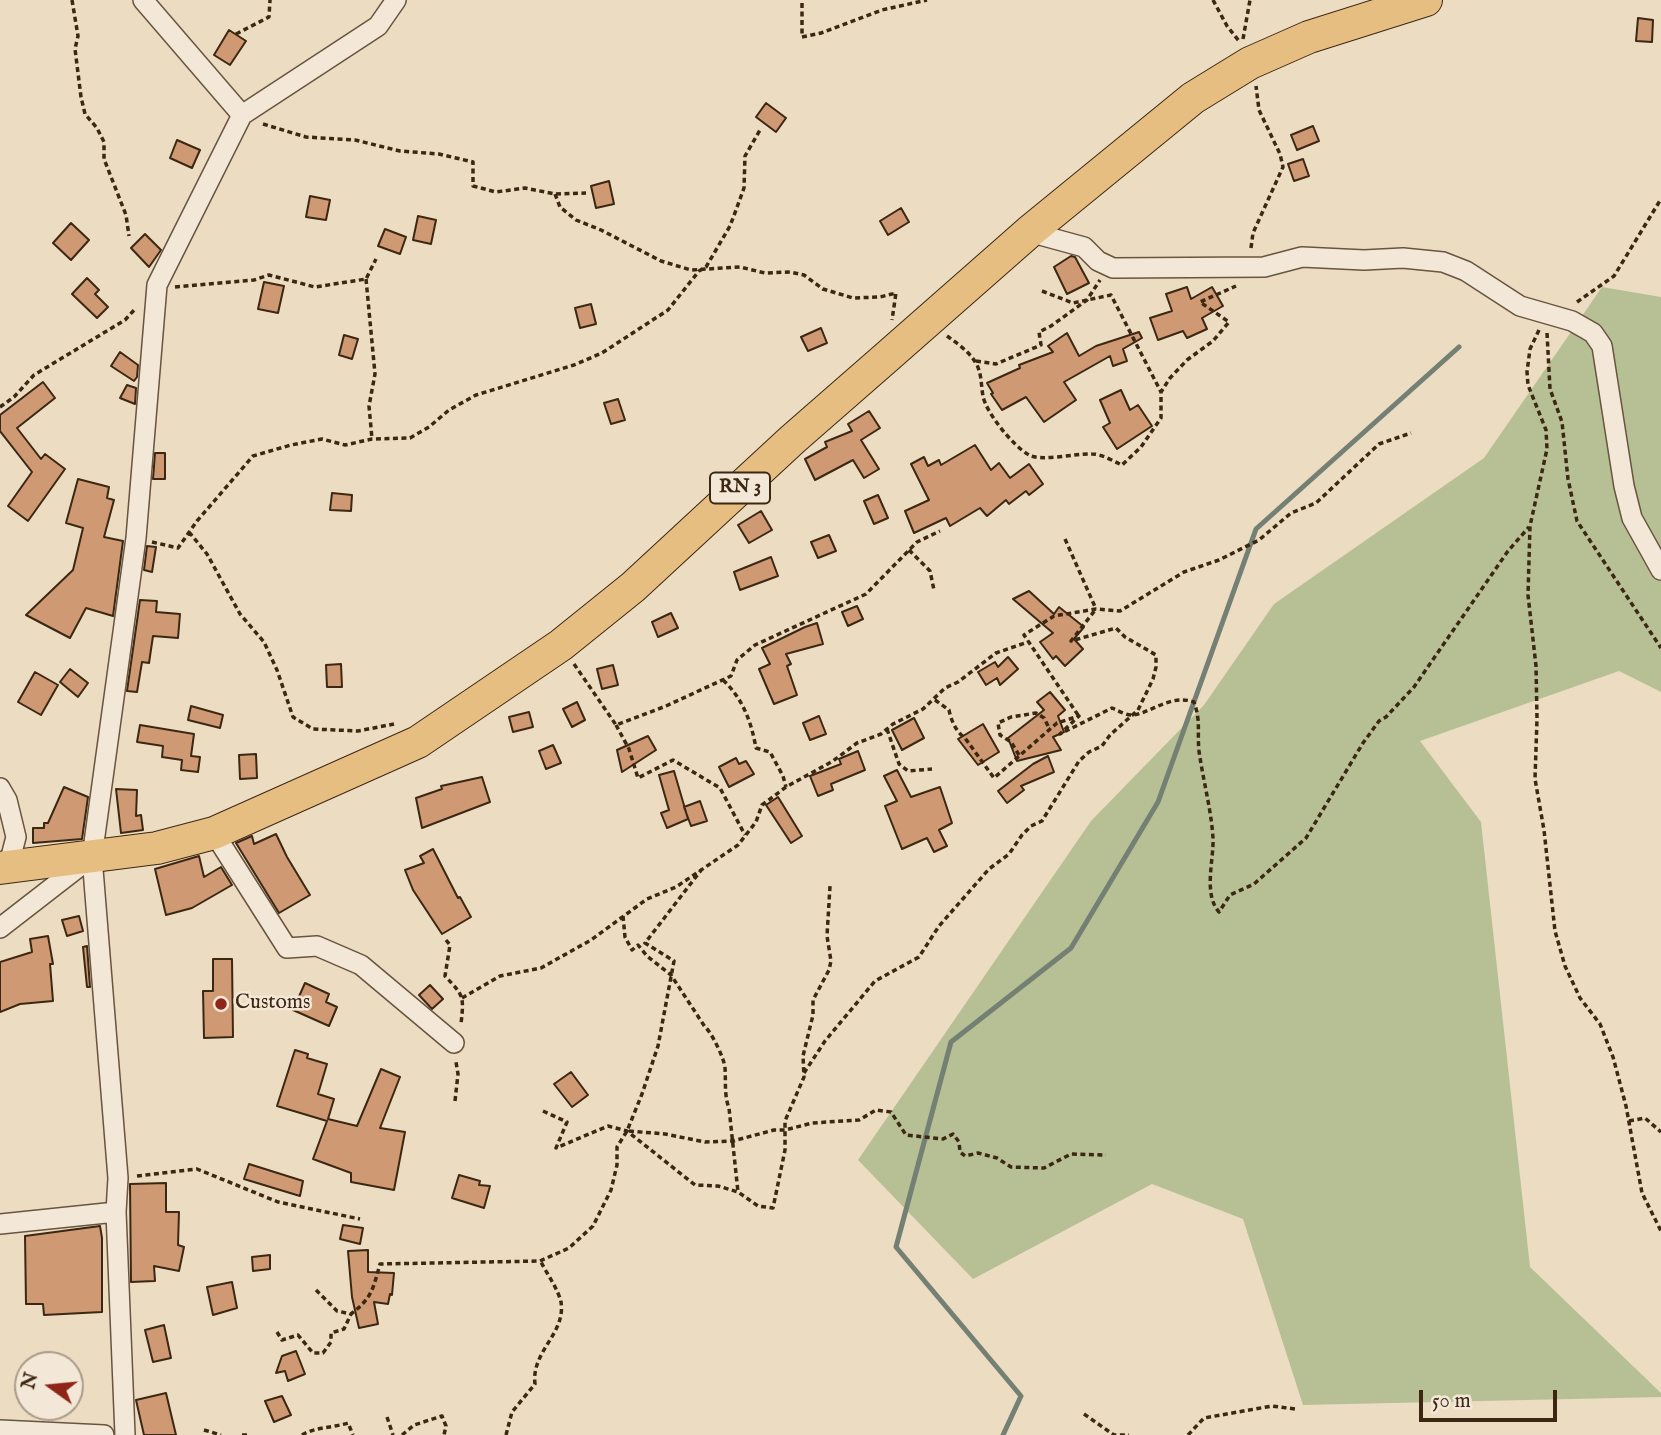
<!DOCTYPE html>
<html>
<head>
<meta charset="utf-8">
<style>
  body { margin:0 }
  #map { position:relative; width:1661px; height:1435px; overflow:hidden; background:#ecdcc2; font-family:"IM FELL English",serif }
  canvas { display:block }
  .north { position:absolute; left:14px; top:1351px; width:70px; height:70px; box-sizing:border-box; background:#f3e8d7; border:2px solid #aa9b89; border-radius:50%; rotate:285deg; font-size:19px; font-weight:700; line-height:28px; text-align:center; color:#3c2713 }
  .north::after { content:''; display:block; margin:auto; width:24px; height:32px; background:#8f2418; clip-path:polygon(50% 0,100% 100%,50% 72%,0 100%) }
  .scale { position:absolute; left:1419px; top:1390px; width:138px; height:32px; box-sizing:border-box; border:4px solid #3c2713; border-top:0; padding-left:9px; font-size:21px; line-height:24px; white-space:nowrap; color:#3c2713; -webkit-text-stroke:5px #f3e8d7; paint-order:stroke }
</style>
</head>
<body>
<div id="map">
<canvas width="1661" height="1435"></canvas>
<div class="north">N</div>
<div class="scale">50 m</div>
</div>
<script>
const g = document.querySelector('canvas').getContext('2d');
g.lineJoin = 'round';
function fillPath(path, color) { g.fillStyle = color; g.fill(path, 'evenodd'); }
function trace(path, color, width, dash) { g.strokeStyle = color; g.lineWidth = width; g.lineCap = dash ? 'butt' : 'round'; g.setLineDash(dash || []); g.stroke(path); }
function label(font, color, halo, rows, align = 'center') {
  g.font = font + ' "IM FELL English",serif'; g.lineWidth = 5; g.setLineDash([]); g.textBaseline = 'middle'; g.strokeStyle = halo; g.fillStyle = color; for (const [text, x, y, turn = 0] of rows) {
    g.save(); g.translate(x, y); g.rotate((+turn || 0) * Math.PI / 180); g.textAlign = isNaN(turn) ? turn : align; if (halo) g.strokeText(text, 0, 0); g.fillText(text, 0, 0); g.restore();
  }
}
fillPath(new Path2D(`
  M1602,287L1661,297V692L1619,671L1420,741L1481,822L1530,1267L1661,1393V1397L1303,1405L1243,1219L1152,1184L973,1279L858,1160L1091,821L1204,705L1274,604L1484,458Z`), '#b7c094');
trace(new Path2D(`
  M1003,1435L1021,1396L896,1247L951,1042L1071,948L1158,802L1256,529L1459,347`), '#748073', 5);
const building = new Path2D(`
  M1638,18L1653,20L1652,42L1636,41Z
  M229,30L246,41L230,65L214,55Z
  M766,103L786,118L776,132L756,117Z
  M1313,126L1319,141L1297,150L1291,135Z
  M177,140L200,150L192,168L170,158Z
  M1303,159L1309,176L1294,181L1288,164Z
  M609,181L614,204L596,208L591,186Z
  M310,196L330,200L326,220L306,217Z
  M901,208L909,222L888,235L880,221Z
  M418,216L436,220L431,244L413,240Z
  M71,223L89,240L71,260L53,243Z
  M385,229L406,237L400,254L378,246Z
  M145,234L161,250L149,267L131,248Z
  M1071,256L1075,257L1089,283L1067,294L1054,267Z
  M87,278L99,290L95,294L108,307L97,318L72,294Z
  M264,282L284,286L278,313L258,309Z
  M1187,287L1191,299L1212,287L1223,306L1202,318L1207,329L1187,338L1183,331L1158,340L1150,318L1172,311L1166,294Z
  M591,304L596,324L580,328L575,308Z
  M821,328L827,343L808,351L801,337Z
  M1139,332L1142,338L1123,349L1127,361L1113,366L1110,356L1064,382L1076,400L1044,422L1026,397L1002,410L991,394L993,393L987,383L1020,368L1019,365L1053,352L1048,346L1067,333L1079,356L1096,346Z
  M344,335L358,339L352,359L339,355Z
  M120,352L138,365L137,377L134,381L111,366Z
  M43,382L55,398L17,428L41,459L45,454L65,469L28,521L8,506L32,472L0,431V415Z
  M127,385L136,388L135,404L120,398Z
  M1121,390L1130,410L1138,405L1152,426L1117,449L1103,427L1110,423L1100,400Z
  M618,399L625,420L611,424L604,403Z
  M869,411L880,428L861,440L879,469L864,478L853,460L815,480L805,459L827,447L825,442L852,431L848,424Z
  M975,445L991,470L999,463L1010,478L1029,464L1043,484L1029,495L1026,491L1009,504L1006,500L987,516L980,508L950,526L946,518L914,533L905,511L929,500L911,464L924,457L928,466L939,460L941,465Z
  M155,453H165V479H153Z
  M78,479L109,487L107,498L114,500L104,537L123,541L113,616L86,608L70,638L26,615L73,570L83,528L66,523Z
  M332,493L352,495L351,511L330,510Z
  M878,495L888,518L874,524L864,501Z
  M761,511L772,530L749,543L738,525Z
  M829,535L836,551L818,558L811,542Z
  M147,546L156,547L152,572L144,570Z
  M771,557L778,576L740,590L734,572Z
  M1029,591L1054,614L1059,607L1084,627L1074,639L1083,649L1065,666L1056,656L1053,659L1040,642L1053,633L1013,599Z
  M140,600L157,601L156,612L180,614L178,638L153,636L149,663L142,662L137,692L127,691Z
  M857,606L863,619L848,626L842,612Z
  M671,613L678,628L658,637L652,622Z
  M817,623L823,644L786,654L791,664L787,666L797,695L774,704L759,669L770,664L762,648L805,627Z
  M1008,657L1018,669L1000,685L997,678L986,685L978,672L995,662L998,667Z
  M341,664L342,687H327L326,665Z
  M613,665L618,685L602,689L597,669Z
  M70,669L88,683L78,697L60,682Z
  M35,672L58,685L41,715L18,702Z
  M1050,692L1065,710L1058,716L1064,732L1053,737L1061,750L1017,761L1008,738L1044,710L1037,702Z
  M577,702L585,720L572,727L563,709Z
  M191,706L223,715L220,728L188,720Z
  M529,712L533,727L513,732L509,717Z
  M819,716L826,734L810,740L803,723Z
  M914,718L924,738L902,750L892,730Z
  M983,724L999,752L978,765L958,739Z
  M140,725L194,734L191,756L200,757L198,772L181,770L182,760L162,757L163,746L137,742Z
  M648,736L656,750L622,772L617,750Z
  M553,745L561,763L546,769L539,751Z
  M858,751L865,770L831,784L833,790L818,796L810,776L841,764L839,759Z
  M256,754L257,778L240,779L239,755Z
  M1048,756L1054,772L1021,786L1024,790L1007,803L998,791L1033,764Z
  M736,758L739,764L746,761L754,774L729,787L719,767Z
  M897,770L911,797L940,787L952,823L939,830L947,846L934,852L927,838L902,849L885,806L897,801L884,776Z
  M674,771L688,819L667,828L661,813L669,810L659,775Z
  M482,777L490,802L422,828L416,798L442,789L441,786Z
  M64,787L88,797L82,839L33,843V828H44V823H48Z
  M116,789L137,790L136,816L141,815L143,830L121,833Z
  M778,797L802,836L791,843L766,805Z
  M700,801L707,821L691,826L684,807Z
  M276,834L287,857L310,895L279,913L236,843L252,836L254,844Z
  M433,849L458,898L460,897L471,917L442,934L413,890L405,870L424,863L420,856Z
  M199,856L204,877L221,867L232,885L192,908L166,915L155,869Z
  M79,916L83,931L67,936L62,920Z
  M48,936L53,964H50L53,1001L20,1004L0,1012V962L32,952L30,939Z
  M87,946L90,987H87L83,947Z
  M213,959H232L233,1037L204,1038L203,991H213Z
  M305,983L329,994L326,1002L337,1007L329,1026L293,1010Z
  M430,985L443,999L432,1009L419,995Z
  M295,1050L308,1054L307,1058L327,1064L318,1094L334,1099L328,1119L357,1126L381,1069L400,1077L380,1128L405,1132L394,1190L351,1182V1173L313,1159L327,1121L277,1106Z
  M571,1072L588,1095L572,1107L554,1084Z
  M249,1164L303,1181L300,1196L244,1179Z
  M459,1175L480,1181L479,1185L490,1186L484,1208L452,1198Z
  M166,1183V1212H179L178,1245L184,1247L179,1271L154,1266L155,1281L131,1282L130,1184Z
  M343,1225L363,1228L360,1244L340,1239Z
  M100,1226L102,1238V1312L44,1315L43,1304H26L25,1236Z
  M368,1250V1272L394,1273L392,1295L390,1294L388,1304L374,1302L378,1324L359,1328L352,1297L348,1251Z
  M270,1255V1269L253,1271L252,1257Z
  M232,1282L237,1308L213,1315L207,1287Z
  M164,1325L171,1358L153,1362L145,1330Z
  M296,1351L305,1374L288,1381L285,1371L276,1373L282,1356Z
  M166,1393L176,1435H144L136,1400Z
  M282,1396L291,1415L274,1422L265,1401Z`);
fillPath(building, '#cf9973');
trace(building, '#3c2713', 2);
const minor = new Path2D(`
  M143,0L242,115
  M1029,232L1084,247L1098,261L1113,268L1264,267L1302,257L1364,260L1403,258L1443,262L1466,271L1520,306L1572,321L1593,333L1602,346L1624,486L1632,518L1661,570
  M0,788L7,800L16,837L8,868
  M214,833L287,948L317,946L361,965L454,1043
  M0,928L89,859
  M0,1224L116,1212
  M0,1430L104,1435
  M125,1435L116,1212L118,1178L92,857L136,538L157,285L242,115L378,26L396,0`);
const trunk = new Path2D(`
  M0,868L157,848L214,833L418,742L561,645L633,587L793,439L888,356L1029,232L1193,98L1250,63L1309,37L1426,0`);
trace(minor, '#68543f', 22);
trace(trunk, '#3c2713', 34);
trace(new Path2D(`
  M72,0L78,36L75,49L81,97L85,114L97,128L104,142V159L126,215L129,236
  M1213,0L1227,26L1239,41
  M802,3V37L821,33L882,10L927,0
  M236,34L269,17L270,0
  M1243,39L1250,0
  M263,124L306,137L355,140L400,151L439,154L473,162V186L496,192L525,188L555,194L586,193
  M555,194L560,207L576,220L601,230L661,261L691,270L740,267L765,273L790,272L804,275L823,289L853,298L880,297L896,293L892,320
  M1251,248L1253,233L1283,167L1280,154L1259,110L1256,86
  M366,279L375,374L369,406L372,439
  M175,287L254,280L269,275L315,287L366,279L376,259
  M1042,291L1073,303L1111,295L1161,392
  M1577,302L1614,276L1661,199
  M1539,330L1530,349L1527,372L1528,385L1546,430L1547,449L1530,526L1528,595L1536,666L1537,719L1535,779L1544,830L1555,931L1565,966L1580,998L1600,1024L1613,1057L1626,1106L1642,1193L1661,1231
  M1547,333L1550,389L1562,422L1568,479L1577,521L1661,648
  M947,336C958,344 970,352 977,365C982,376 981,386 983,396C986,413 1014,447 1029,455C1042,462 1075,453 1092,454C1102,454 1113,461 1122,465L1141,447L1161,418V392L1170,378L1187,360L1213,341L1229,322L1200,302L1236,286
  M976,361L996,364L1041,345L1039,332L1051,326L1087,300L1100,280
  M0,407L14,397L34,375L125,320L136,308
  M189,532L207,554L240,614L264,642L277,670L293,717L313,729L358,731L394,724
  M1065,539L1096,609
  M152,542L178,548L197,521L253,456L291,445L322,439L345,445L372,439L410,438L429,427L449,410L476,395L574,365L602,353L668,310L699,271L706,267L730,226L736,210L744,188L745,156L760,130
  M909,550L930,571L934,590
  M574,664L616,725L666,706L731,676L737,660L755,645L866,594L917,542L940,531
  M723,680C743,699 751,721 756,748L770,752L783,776L786,787
  M935,700L949,710C951,720 956,732 965,738L994,778L1057,723L1079,716L1060,734L1112,708C1119,711 1127,716 1134,715C1154,711 1172,694 1194,702C1201,722 1197,731 1199,751C1203,780 1211,808 1213,838C1214,860 1203,894 1219,912L1230,895L1254,884L1306,838L1363,743L1379,721L1386,717L1414,687L1508,551L1529,527
  M1078,715L1024,635L1054,616L1096,609L1120,611L1184,572L1219,560L1259,540L1291,513L1316,503L1379,444L1411,433
  M616,725L629,749L638,778L673,760L720,788L745,835
  M887,729L899,764L908,771L932,769
  M1019,755L1011,742L1000,735L998,723L1011,717L1036,713L1044,718L1050,730
  M623,916L625,937L632,950L638,945L647,956L671,975L705,1027C711,1031 725,1060 725,1068C726,1082 724,1095 729,1108L738,1192
  M446,940L450,945L445,976C464,996 464,996 461,1024
  M462,998L500,976L541,968L591,940L647,899L676,887L738,845L756,822L762,805L786,787L833,761L857,743L881,734L893,724L923,709L945,688L958,682L996,653L1028,642
  M804,1073L825,1041L875,981L919,957L939,926L989,869L1009,854L1022,835L1031,826L1042,821L1079,761L1089,752L1102,746L1110,735L1138,710L1153,679L1156,667V655L1125,637L1116,628L1071,641L1096,609
  M455,1101L458,1074L456,1062
  M543,1111L567,1122L556,1148L608,1126L627,1131L695,1185L718,1186L738,1192L758,1206L773,1208L785,1150V1121L804,1077L803,1056L813,1015V1000L829,970L831,961L827,936L830,886
  M1629,1121L1645,1118L1661,1132
  M629,1131L665,1134L705,1142L733,1141L774,1130H785L812,1123L859,1120L876,1110L891,1112L906,1135L943,1139L953,1134L959,1142L960,1152L965,1156L978,1153L997,1158L1011,1167L1044,1168L1071,1154L1106,1155
  M137,1176L197,1169L278,1202L360,1219
  M316,1290L337,1311L351,1314C372,1298 373,1289 380,1264L540,1261L569,1248L593,1226L611,1190L617,1165V1147L627,1131L642,1094L658,1046L674,961L645,943L702,869
  M277,1332L282,1340L298,1335L313,1353H323L331,1342V1333L344,1329L351,1314
  M1084,1414L1114,1435H1129
  M387,1417L393,1435
  M204,1430L221,1435
  M242,1435H247
  M302,1435C315,1427 332,1428 348,1423L353,1435
  M402,1435L414,1425L442,1416L446,1426L444,1435
  M506,1435L512,1412L535,1384C531,1351 566,1334 561,1302C558,1289 547,1274 541,1262
  M1188,1435L1204,1418L1272,1406L1295,1409`), '#3c2713', 3.5, [5, 3.5]);
trace(minor, '#f3e8d7', 19);
trace(trunk, '#e6be81', 32);
for (const [x, y, r, color] of [
  [221,1004,7,"#8f2418"]
]) { const dot = new Path2D(); dot.arc(x, y, r, 0, 2 * Math.PI); g.fillStyle = color; g.fill(dot); trace(dot, '#f3e8d7', 2.5); }
for (const [x, y, w] of [
  [740,488,60]
]) { const box = new Path2D(); box.roundRect(x - w / 2, y - 15.5, w, 31, 5); g.fillStyle = '#f3e8d7'; g.fill(box); trace(box, '#3c2713', 2); }
label('bold 19px', '#3c2713', null, [
  ["RN 3",740,488]
]);
label('21px', '#3c2713', '#f3e8d7', [
  ["Customs",235,1004]
], 'left');
</script>
</body>
</html>
